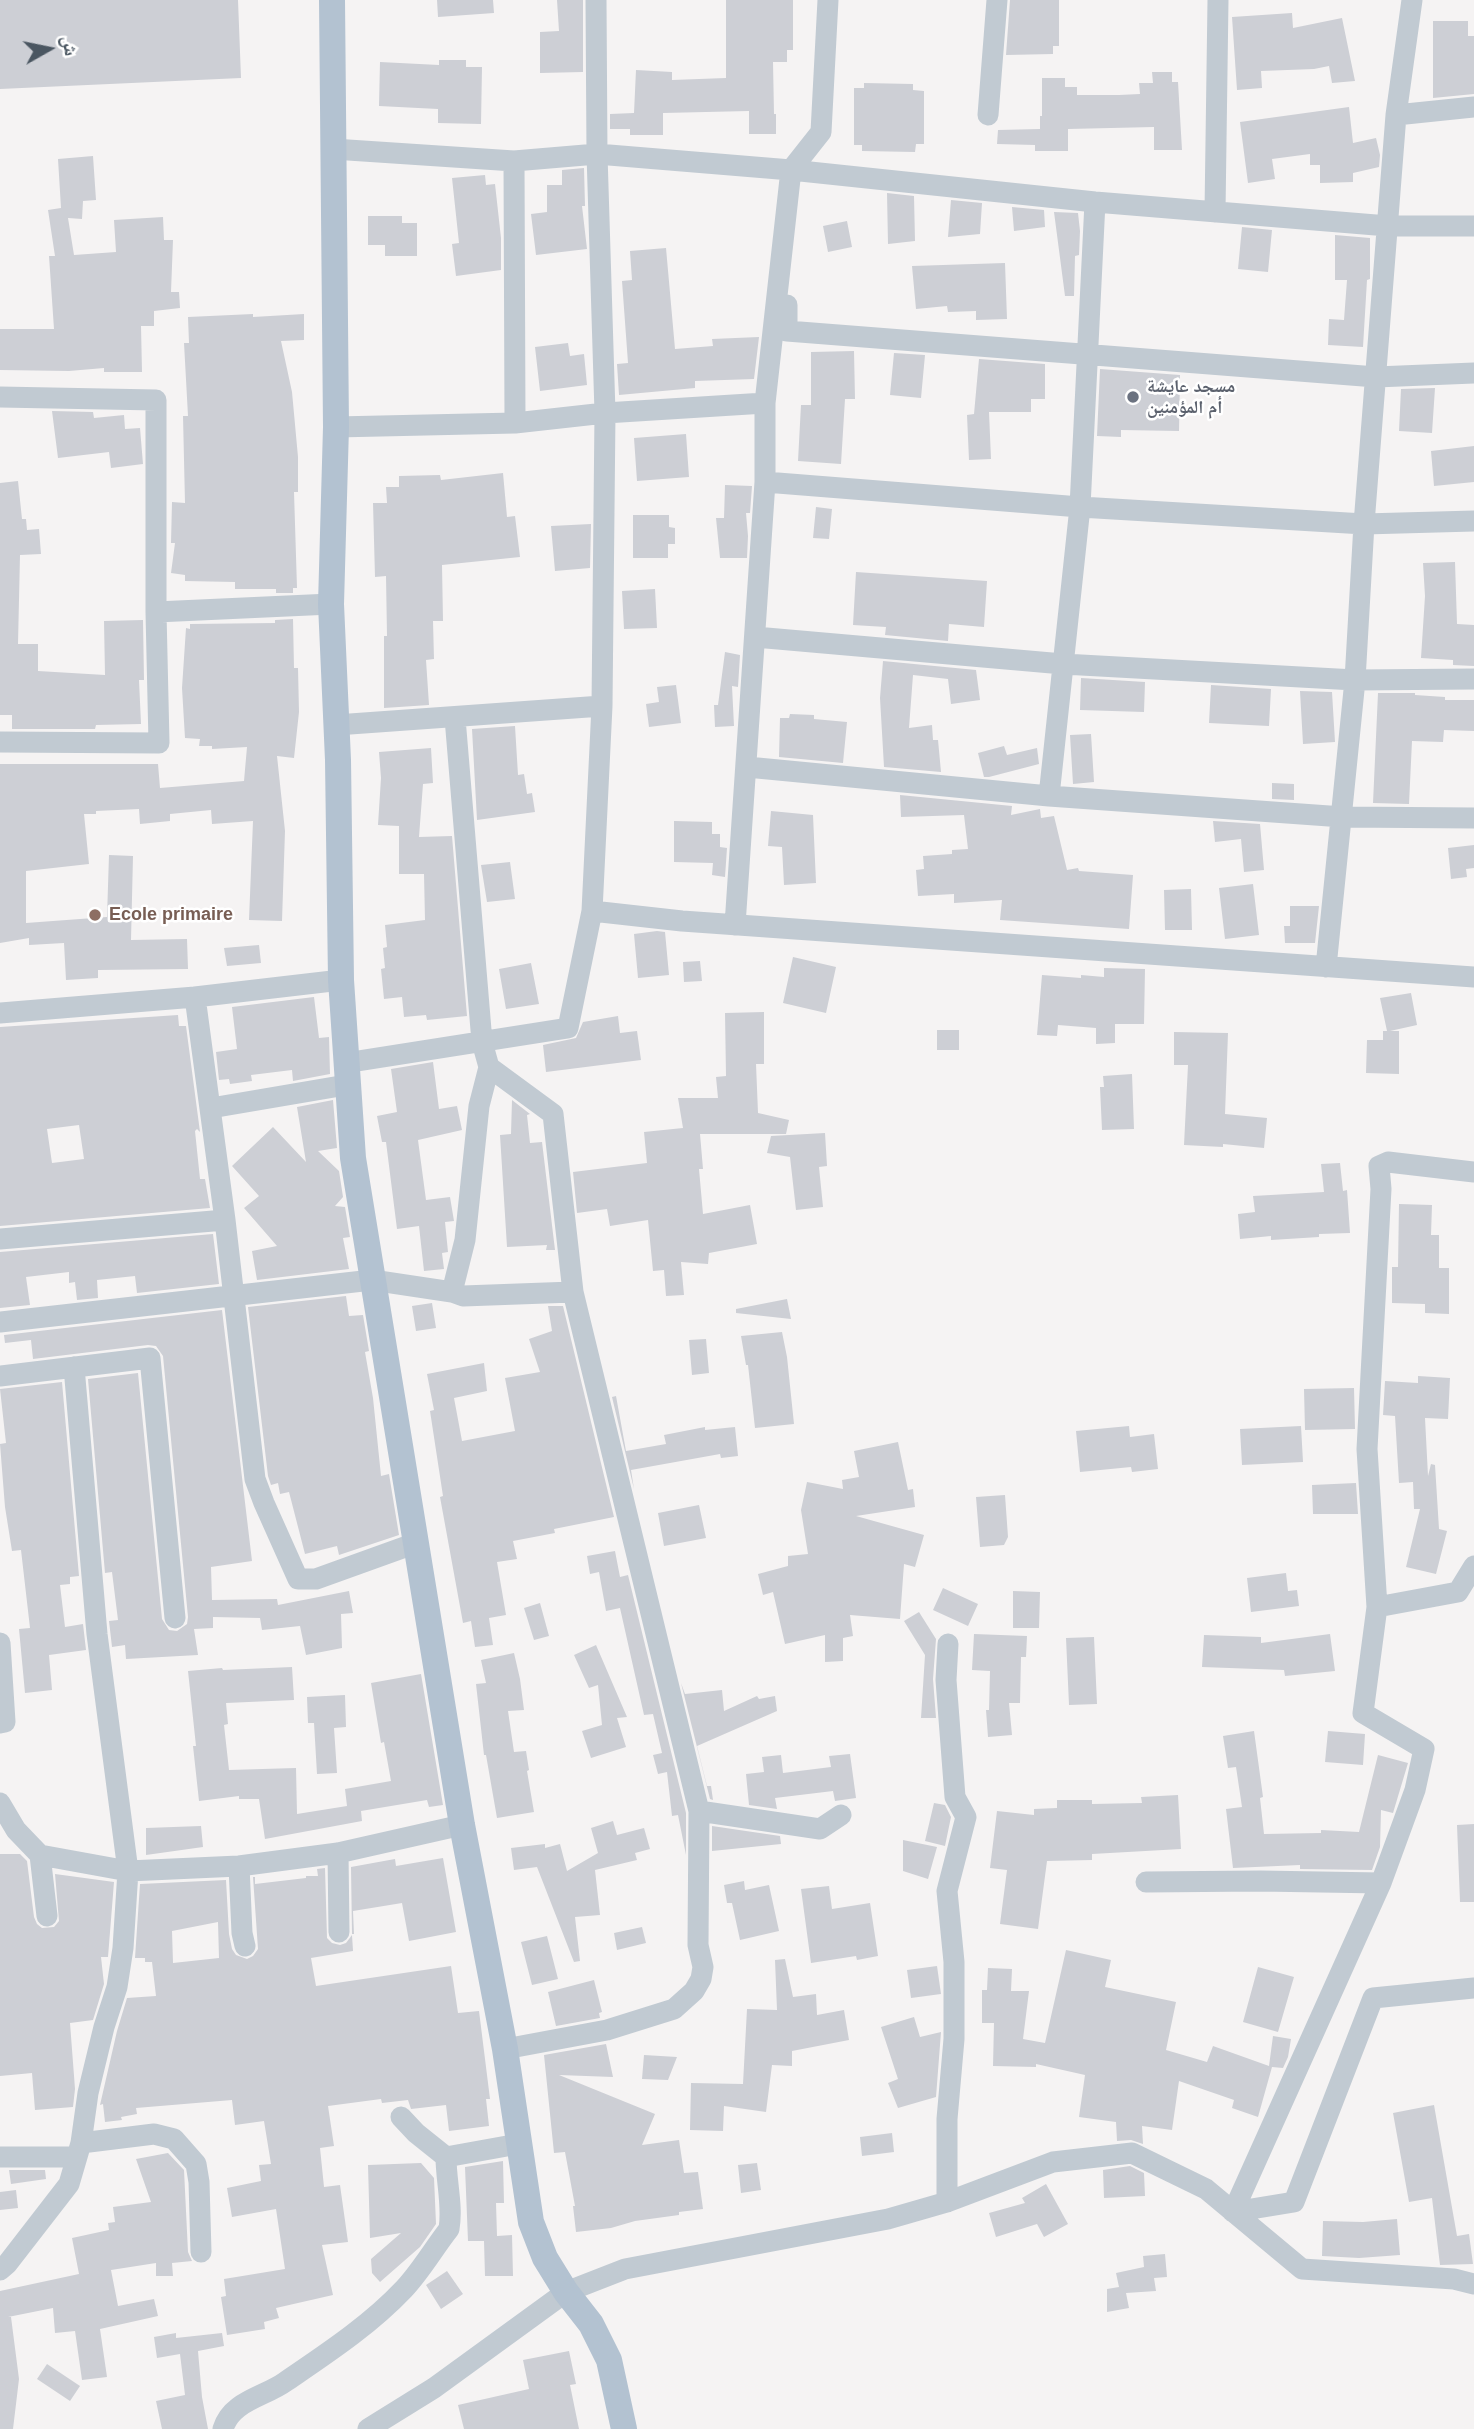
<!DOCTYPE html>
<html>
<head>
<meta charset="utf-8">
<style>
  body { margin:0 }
  #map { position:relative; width:1474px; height:2429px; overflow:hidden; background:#f5f3f3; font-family:Helvetica,"Noto Naskh Arabic",sans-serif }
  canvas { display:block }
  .north { position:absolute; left:14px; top:14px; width:70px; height:70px; -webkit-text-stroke:5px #fff; paint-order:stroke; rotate:81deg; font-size:19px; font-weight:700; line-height:28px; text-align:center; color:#4a5661 }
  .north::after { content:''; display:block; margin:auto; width:24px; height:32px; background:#4a5661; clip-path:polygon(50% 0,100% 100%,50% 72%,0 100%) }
</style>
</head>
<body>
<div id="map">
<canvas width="1474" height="2429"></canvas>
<div class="north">ش</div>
</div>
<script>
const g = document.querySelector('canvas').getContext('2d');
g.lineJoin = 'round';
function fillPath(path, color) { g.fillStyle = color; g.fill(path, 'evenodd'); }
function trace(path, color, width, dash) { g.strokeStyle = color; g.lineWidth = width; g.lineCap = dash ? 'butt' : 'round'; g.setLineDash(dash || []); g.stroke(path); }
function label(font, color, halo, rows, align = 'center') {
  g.font = font + ' Helvetica,"Noto Naskh Arabic",sans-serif'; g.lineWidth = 5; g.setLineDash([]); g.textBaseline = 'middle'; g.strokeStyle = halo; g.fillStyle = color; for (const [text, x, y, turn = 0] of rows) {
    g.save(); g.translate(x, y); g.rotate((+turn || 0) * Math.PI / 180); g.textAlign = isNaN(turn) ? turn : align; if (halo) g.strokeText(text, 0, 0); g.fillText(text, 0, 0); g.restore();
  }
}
fillPath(new Path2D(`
  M0,0H238L241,78L0,89Z
  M437,0H493L494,13L438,17Z
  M557,0H583V72L540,73V32L559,31Z
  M726,0H793V50H787V62H773L774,114H776V134H749V111L663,113V135H630V129H610V114L634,113L636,70L672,72V80L726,78Z
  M1010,0H1059V46H1053V54L1006,55Z
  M1292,13L1293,28L1342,18L1355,81L1332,83L1329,66L1314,69L1261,71L1262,88L1237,90L1232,17Z
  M1433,21H1468V36H1474V94L1433,98Z
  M439,60H466V67H482L481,124L438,123V109L379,106L380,62L439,65Z
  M1152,72H1172V82H1178L1182,150H1154V127L1068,129V151H1035V145L997,144L998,130L1040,129V116H1042V78H1065V87H1077V95H1119L1140,94L1139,83H1153Z
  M864,83L913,84V90L924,91V144H916L915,152L862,151V145H854V88H864Z
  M1349,107L1353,143L1376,138L1380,155L1379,167L1353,173V182L1320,183V165H1310V154L1272,159L1275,179L1248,183L1240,122Z
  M93,156L96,200L83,201L82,219L68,218L74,255L116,252L114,220L163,217L164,240H173L171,292H179L180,308L154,311V326H141L142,372H104V368L69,371L0,370V329H54L49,256H55L48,210L61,208L58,159Z
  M584,168L585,206H582L587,249L536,255L531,214L547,212V185H562V170Z
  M485,175L486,185L495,184L501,238V270L456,276L452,244L459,243L452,178Z
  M887,193L914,196L915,241L888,244Z
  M951,200L982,203L980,234L948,237Z
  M1012,207L1044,210L1045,227L1014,231Z
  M1054,212L1078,213L1080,231L1079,255L1075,256L1074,296H1065Z
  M368,216H402V223H417V256H385V245H368Z
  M847,221L852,247L828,252L823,226Z
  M1242,227L1272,230L1268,272L1238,269Z
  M1335,235L1370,238V279L1367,280L1363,347L1328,345L1329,319L1344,320L1347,280H1335Z
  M666,248L675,349L713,346L712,339L759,337L754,379L695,381V388L619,395L617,364L628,363L622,281L632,280L630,251Z
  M1005,263L1007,319L976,320V311L948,312L947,306L916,309L912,266Z
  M253,314V317L304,314V340L281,341L292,392L298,457V492H294L297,588H293V593H276V589H235V582L185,581V575L171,573L175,543H171L172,502L185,503L183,416H188L184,343H189L188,317Z
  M568,343L570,356L584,354L587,385L540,391L535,347Z
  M854,351L855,399H845L841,464L798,461L801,405H811V352Z
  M894,353L925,355L921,398L890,395Z
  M979,359L1045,364V399H1031V412H989L991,459L969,460L967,415L974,414Z
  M1100,369L1180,375L1179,431L1121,430V437L1097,436Z
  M1435,388L1432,433L1399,431L1401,389Z
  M52,411L93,412L94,418L124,415L125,429L140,428L143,464L111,468L109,452L58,458Z
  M686,434L689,477L637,481L634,438Z
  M1474,446V482L1434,486L1431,451Z
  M503,473L507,517L515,516L520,557L442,565L443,621H433L434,659L426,660L429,705L384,708V636H387L386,576L375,577L373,503H387L386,487H399V476L440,475L441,480Z
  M18,481L22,519H26L27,530L39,529L41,554L20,555L18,644H38V671L105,675L104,621L143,620L144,680H139L141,724L96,725L95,729H12V715H0V483Z
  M725,485L752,486L750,513H746L748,536L747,558H720L716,518H724Z
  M816,507L832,509L829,539L813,538Z
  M633,515H669V527L675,528V544H668V558H633Z
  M591,524L590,568L555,571L551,526Z
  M1455,562L1457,624L1474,625V666L1453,665V660L1421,658L1425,596L1423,563Z
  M856,572L987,581L984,627L949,624L948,641L885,635L886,627L853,625Z
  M655,589L657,628L624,629L622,591Z
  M293,619L294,668H298L299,712L294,758L277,756L285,831L282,921L249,920L253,821L212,824L211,810L170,814V821L140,824L139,809L96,811V814H84L89,864L26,871V923L107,917L109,855L133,856L131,940L187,939L188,969L98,970V978L66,980L64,943L29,945V938L0,943V764H158L160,788L244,781L247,747L212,749V746H199L200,739L185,738L182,688L186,628L190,629V624L275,623V620Z
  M725,652L740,655L738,687L732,686L734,726L715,727L714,705H718Z
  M883,661L976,670L980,700L951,704L948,679L913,675L909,728L932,725L933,740H938L941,772L884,767L880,698Z
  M1081,678L1145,682L1144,712L1080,710Z
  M676,685L681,723L649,727L646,704L659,702L657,687Z
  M1211,685L1271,689L1269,726L1209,723Z
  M1300,691L1332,692L1335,742L1303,744Z
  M1378,693H1415V695L1445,697V700H1474V731L1444,730L1443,742L1412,741L1409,804L1373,803Z
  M790,714L814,715V719L847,722L843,763L779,757L780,718H789Z
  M515,726L518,775L524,774L527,794L532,793L535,812L477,820L472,729Z
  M1091,734L1094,782L1073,784L1070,735Z
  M1004,746L1007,755L1037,748L1039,764L989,777H984L978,753Z
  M431,748L433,783L423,784L419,837L452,836L467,1016L427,1020L426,1015L404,1017L402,997L384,999L381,969L385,968L383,948L387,947L385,925L425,920L424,874H399V826L378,825L381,778L379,752Z
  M1272,783L1294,784V800L1272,799Z
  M900,795L1012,806L1011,815L1040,809L1041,818L1054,816L1067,870L1078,868L1079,871L1133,875L1129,929L1000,920L1002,900L954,903V894L918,896L916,870L924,869L923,856L952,854V850L968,849L964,815L901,817Z
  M771,811L813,815L816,883L784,885L782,847L768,846Z
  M674,821L712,822V834H720V847L727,848L725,877L712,875L713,863L674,862Z
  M1213,821L1260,824L1264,870L1244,872L1241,839L1215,842Z
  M1474,845V868L1466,869L1467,877L1451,879L1448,848Z
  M510,862L515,899L487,902L481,865Z
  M1253,884L1259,935L1225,939L1219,888Z
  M1191,889L1192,930H1165L1164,890Z
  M1290,906H1319L1315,943H1285L1284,926H1290Z
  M657,931L665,932L669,975L638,978L634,934Z
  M259,945L261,963L227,966L224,948Z
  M793,957L836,967L826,1013L783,1003Z
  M700,961L702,981L684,982L683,962Z
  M531,963L539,1004L506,1009L499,969Z
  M1104,968L1145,969L1144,1024H1115V1043L1096,1044V1028L1058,1025L1057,1036L1037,1035L1042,975L1081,978V975L1104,977Z
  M1411,993L1417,1025L1390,1031H1399V1074L1366,1073L1367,1040H1383V1031H1387L1380,998Z
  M314,997L319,1038L329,1037L330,1074L293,1081L292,1070L251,1075L252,1081L230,1084L229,1079L219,1080L216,1052L237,1049L232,1007Z
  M764,1012V1064H756L758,1113L789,1120L786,1134H700L703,1169H699L703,1214L750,1205L757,1244L709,1253L708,1264L681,1262L684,1295L666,1296L664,1270L653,1271L648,1220L610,1226L607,1209L577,1213L573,1172L647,1163L644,1132L683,1128L678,1098H718L716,1077L726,1076L725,1013Z
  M178,1015L179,1026H186L200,1132L197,1129L195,1131L200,1179H205L210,1208L0,1226V1027ZM79,1125L84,1159L52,1163L47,1129Z
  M618,1016L620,1033L637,1031L641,1060L546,1072L543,1045L576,1038L583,1022Z
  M937,1030H959V1050H937Z
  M1174,1032L1228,1033L1225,1114L1267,1118L1264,1148L1223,1144V1147L1184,1145L1188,1065H1174Z
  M433,1062L439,1109L457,1106L462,1130L418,1140L426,1200L450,1197L454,1221L445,1222L448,1252L442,1253L444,1269L424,1271L419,1226L397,1229L386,1142H382L377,1116L397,1112L391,1069Z
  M1132,1074L1134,1129L1102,1130L1100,1087H1104L1103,1076Z
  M333,1100L337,1148L318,1151L339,1171L343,1197L335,1206L345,1207L350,1237L343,1238L349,1269L257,1280L252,1251L277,1246L244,1208L259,1196L232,1166L273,1127L306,1162L297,1107Z
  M512,1100L530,1114L527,1115L530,1143L542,1142L555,1250H546L547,1245L507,1247L500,1135L511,1134Z
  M825,1133L827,1166L819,1167L823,1207L796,1210L790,1157L767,1153L771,1136Z
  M1340,1163L1343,1191L1347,1190L1350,1233L1319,1234V1237L1271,1240V1236L1240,1239L1238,1214L1255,1212L1253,1196L1324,1192L1321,1164Z
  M1399,1204L1432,1205L1431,1235H1439V1268H1449V1314L1425,1313V1304L1392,1303V1267H1398Z
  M213,1234L219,1284L137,1293L135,1276L97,1280L98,1298L77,1300L75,1282L69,1283V1272L26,1277L30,1305L0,1308V1252Z
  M346,1296L349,1316L363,1315L369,1351L365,1352L373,1398L381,1476L389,1474L399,1535L339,1555L337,1546L305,1554L289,1492L280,1494L278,1483L271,1485L268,1476L248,1307Z
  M787,1299L791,1319L736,1313V1309Z
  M432,1303L436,1328L416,1331L412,1306Z
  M548,1306H563L614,1517L554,1529L555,1533L513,1541L517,1559L497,1562L506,1615L489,1618L493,1645L475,1647L471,1621L463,1623L440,1497L443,1496L430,1411L434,1410L427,1374L484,1363L487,1391L454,1398L462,1441L515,1431L505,1378L540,1372L529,1339L552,1331Z
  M222,1310L252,1561L211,1567L212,1600L277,1599L278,1605L349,1591L353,1613L341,1614L342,1648L306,1655L300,1626L262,1630L260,1618L213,1617V1628L194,1629L198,1655L126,1659L125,1645L112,1647L109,1621L118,1620L112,1572L105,1573L88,1379L138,1373L162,1619L169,1630L177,1631L187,1624L188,1617L163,1356L156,1346L148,1345L33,1359L31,1340L5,1343L4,1335Z
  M782,1332L787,1357L794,1424L755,1428L748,1365H746L741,1336Z
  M706,1339L709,1373L692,1375L689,1340Z
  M1418,1376L1450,1378L1448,1419L1425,1418L1428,1476L1431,1464L1435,1465L1439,1529L1447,1531L1436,1574L1406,1567L1420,1509H1414L1413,1482L1399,1483L1395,1416L1383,1415L1385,1381L1418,1383Z
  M62,1382L79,1576L70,1577V1584L60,1585L65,1627L83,1624L86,1650L49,1655L52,1690L25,1693L19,1629L30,1628L21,1550L12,1551L5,1507L0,1444L6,1443L0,1389Z
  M1354,1388L1355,1429L1305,1430L1304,1389Z
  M616,1396L626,1451L666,1444L664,1435L705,1427V1430L735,1427L738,1456L721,1458L720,1454L631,1470L634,1489L612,1397Z
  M1129,1426L1130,1437L1154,1434L1158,1469L1132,1472L1131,1467L1080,1472L1076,1431Z
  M1301,1426L1303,1462L1242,1465L1240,1429Z
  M898,1442L908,1490L913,1489L915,1507L856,1516L924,1535L915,1567L904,1564L900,1619L850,1615L853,1636L843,1638V1661L825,1662V1635L785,1644L773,1592L763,1595L758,1574L788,1566V1556L808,1554L801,1510L807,1482L843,1489L842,1480L859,1477L854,1451Z
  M1356,1483L1358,1514H1313L1312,1485Z
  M1005,1495L1008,1537L1004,1545L980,1547L976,1497Z
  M699,1505L706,1538L664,1546L658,1513Z
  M615,1551L620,1577L628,1575L686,1813V1855L678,1815L672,1816L667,1772L658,1774L653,1755L662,1753L653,1714L644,1715L620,1608L606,1611L599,1572L590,1574L587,1556Z
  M1286,1573L1288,1591L1297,1590L1299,1606L1251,1612L1247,1578Z
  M943,1588L978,1604L968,1626L933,1610Z
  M1013,1591L1040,1592L1039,1628H1013Z
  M540,1603L549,1636L534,1640L524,1608Z
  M919,1612L936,1639L933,1679L936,1718H921L925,1655L904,1621Z
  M974,1634L1027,1636L1026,1657H1021L1020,1703H1009L1012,1735L988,1737L986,1710H989L990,1671L972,1670Z
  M1330,1634L1335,1671L1285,1676L1284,1670L1202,1667L1204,1635L1261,1637V1643Z
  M1094,1637L1097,1704L1069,1705L1066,1638Z
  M596,1645L627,1717L617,1718L626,1747L591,1758L582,1731L602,1725L598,1685L589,1688L574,1655Z
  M514,1653L520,1679L524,1710L508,1711L514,1752L526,1751L529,1770L527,1771L534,1812L497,1818L486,1755H484L476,1684L486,1683L481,1660Z
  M292,1667L294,1700L226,1703L228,1724L224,1725L229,1770L296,1768L297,1814L347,1806L345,1789L391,1781L384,1742L381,1743L371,1683L421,1674L443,1805L429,1807L427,1800L361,1811L362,1821L265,1839L259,1799H239V1796L199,1801L193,1746H196L188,1671L222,1668L223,1670Z
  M681,1683L685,1694L722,1690L724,1711L757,1696L759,1699L775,1696L777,1711L697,1746L707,1786H711L713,1800L710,1799Z
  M345,1695L346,1727L334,1728L337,1773L317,1774L314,1723H308L307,1697Z
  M1254,1731L1263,1797L1260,1798L1264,1834L1321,1833V1830L1359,1832L1378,1755L1408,1763L1393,1813L1381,1810L1380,1847L1372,1870L1300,1869V1865L1233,1868L1226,1809L1242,1807L1236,1767L1228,1768L1223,1736Z
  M1328,1731L1365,1734L1363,1765L1325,1762Z
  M850,1754L856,1798L835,1801L833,1791L775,1798L777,1809L749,1805L746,1774L764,1772L762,1757L781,1755L783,1773L831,1767L829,1756Z
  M1178,1795L1181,1849L1092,1854V1860L1047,1861L1038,1929L1000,1924L1007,1870L990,1868L997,1811L1034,1815V1809L1057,1808V1800H1092V1804L1142,1803L1141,1797Z
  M934,1803L945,1805L951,1817L945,1846L925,1841Z
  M613,1821L617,1835L644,1828L650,1849L635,1853L637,1860L595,1870L600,1915L575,1917L580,1961L574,1962L537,1867L514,1870L511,1848L545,1844V1848L560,1844L567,1871L598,1853L591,1828Z
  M1474,1824V1902H1460L1457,1825Z
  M201,1826L203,1847L146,1855V1828Z
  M712,1826L780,1836L781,1844L712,1851Z
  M903,1840L937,1847L928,1879L903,1871Z
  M0,1854H20L27,1861L34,1917L37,1924L42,1928L54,1927L59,1921L55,1874L114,1882L108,1957H101L104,1984L93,2020L70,2023L75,2089L73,2107L35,2110L32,2073L0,2076Z
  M443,1858L456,1932L409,1941L402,1903L353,1911L354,1934H352L351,1867L395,1859L396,1866Z
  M325,1868L327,1938L332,1943L340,1945L346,1943L352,1935L353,1951L311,1958L316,1986L451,1966L458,2013L479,2011L490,2099H486L489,2126L449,2131L446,2105L411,2109L408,2100L382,2103L381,2099L328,2106L334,2146L320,2148L324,2187L340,2185L348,2242L322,2245L333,2295L276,2308L279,2318L264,2322L265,2329L227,2335L221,2297L226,2296L224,2279L285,2269L276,2209L232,2217L227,2188L261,2181L259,2165L271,2164L264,2121L235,2125L232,2100L136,2108L137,2114L121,2117L122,2120L105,2122L103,2104L100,2105L117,2031L127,1998L156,1996L152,1962H145V1958H135L140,1884L226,1880L229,1934L232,1949L236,1955L247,1959L253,1956L258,1949L253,1877H255V1884L306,1878V1876H318L317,1869ZM218,1922L219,1958L173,1963L172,1931Z
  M744,1881L745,1890L769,1885L779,1931L740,1940L732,1903H727L724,1885Z
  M829,1886L832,1909L870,1903L878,1956L857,1960L856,1956L811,1963L801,1889Z
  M642,1927L646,1943L617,1950L614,1933Z
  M547,1936L558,1979L532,1985L521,1942Z
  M1066,1950L1111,1960L1105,1987L1176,2002L1166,2050L1207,2062L1213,2046L1269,2066L1273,2036L1291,2039L1288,2057L1283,2068L1272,2067L1258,2117L1232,2108L1234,2100L1179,2081L1172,2130L1142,2126L1143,2144L1131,2140L1117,2141L1116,2122L1079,2117L1085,2075L1036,2064V2067L993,2066L994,2023H982V1990H987L988,1968L1012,1969L1011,1991H1029L1023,2039L1045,2043Z
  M785,1959L793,1997L816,1994L817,2015L844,2010L849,2040L792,2051V2066L772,2065L766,2112L724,2106L723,2131L690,2130L691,2083L743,2084L747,2009L777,2010L775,1960Z
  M937,1966L941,1994L911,1998L907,1970Z
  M1258,1967L1294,1977L1278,2032L1243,2022Z
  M594,1980L602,2012L599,2013L600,2018L556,2026L548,1992Z
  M914,2017L920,2037L941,2032L936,2097L898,2108L888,2083L898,2079L881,2027Z
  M606,2044L613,2077L559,2075L655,2114L642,2145L679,2140L684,2173L698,2172L703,2209L679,2212V2215L635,2221L611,2228L576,2232L573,2206H575L565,2152L554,2153L544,2055Z
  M644,2055L677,2057L668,2080L642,2079Z
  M1434,2105L1457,2236L1469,2234L1473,2264L1440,2265L1432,2198L1409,2202L1393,2113Z
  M892,2133L894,2152L862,2156L860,2137Z
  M168,2153L184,2170L188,2252L192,2261L172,2263L173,2276H156V2263L111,2270L118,2306L154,2299L158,2316L100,2329L107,2377L82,2380L75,2331L55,2333L53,2308L8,2317H11L19,2379L13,2429H0V2291L79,2274L72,2238L109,2230L108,2223L115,2222L113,2207L151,2202L136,2159Z
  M503,2161L504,2203H496L497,2236L512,2235L513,2276H485L484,2241H468L465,2167Z
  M421,2163L434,2178L436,2224L420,2247L380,2282L372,2273L371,2259L401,2233L370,2238L368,2165Z
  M757,2163L761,2190L741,2193L738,2165Z
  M1130,2166L1144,2173L1145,2196L1104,2198L1103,2170Z
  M9,2170H45L46,2179L11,2184Z
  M1046,2184L1068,2224L1044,2237L1037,2224L996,2237L989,2213L1025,2203L1022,2198Z
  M16,2190L18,2208L0,2210V2192Z
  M1397,2219L1400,2255L1359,2258L1322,2256L1323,2221L1363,2222Z
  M1165,2254L1167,2277L1154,2278L1156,2291L1126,2293L1129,2308L1107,2312V2289L1119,2287L1116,2273L1144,2267L1143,2256Z
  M447,2271L463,2294L441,2309L426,2285Z
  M176,2333V2338L222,2333L224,2346L198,2351L202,2397L208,2429H162L156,2401L185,2395L180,2354L157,2358L154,2337Z
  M569,2351L576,2384L570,2385L579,2429H464L458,2405L529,2389L523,2360Z
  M47,2364L80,2386L70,2401L37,2379Z`), '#cdcfd5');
trace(new Path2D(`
  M988,115L997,0
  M1396,115L1474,107
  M333,149L514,161L597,154L791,170L1095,202L1388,226H1474
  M514,161L515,423
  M1215,212L1218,0
  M787,305V331L1376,377L1474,373
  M0,397L156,400V612L331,604
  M336,427L515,423L605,413L765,403
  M765,482L1080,507L1364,524L1474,521
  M755,637L1063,664L1355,680L1474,679
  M455,718L482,1042L489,1067L553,1114L573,1292L699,1811L698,1945L703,1967L701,1979L694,1991L674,2009L607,2030L505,2049
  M336,725L602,706
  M0,742L159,743L156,612
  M747,767L1049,796L1343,817L1474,818
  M1049,796L1080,507L1095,202
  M592,911L602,706L605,413L597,154L596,0
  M735,925L765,482V403L791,170L821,132L828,0
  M1326,967L1355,680L1364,524L1396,115L1412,0
  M195,997L225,1220L255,1479L264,1503L298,1579H316L416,1543
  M0,1013L195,997L341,980
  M345,1063L568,1028L592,911L682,921L1474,977
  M211,1108L346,1085
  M0,1239L225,1220
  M452,1292L465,1240L479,1106L489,1067
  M0,1322L372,1280L452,1292L463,1296L573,1292
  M0,1376L150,1358L175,1618
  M1377,1607L1458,1592L1474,1566
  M0,1643L5,1722L0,1723
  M0,1803L16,1830L40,1855L128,1871L239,1866L338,1853L462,1825
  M699,1811L820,1829L841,1815
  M338,1853L339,1932
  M40,1855L47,1916
  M239,1866L242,1933L245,1946
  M1146,1882L1260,1881L1381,1883
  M401,2117L416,2133L446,2157L518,2144
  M81,2143L154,2134L174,2139L196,2164L199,2182L201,2252
  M0,2157H76
  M947,2202V2119L954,2039V1962L947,1891L966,1817L955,1797L946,1680L948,1644
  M1233,2212L1381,1883L1415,1790L1424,1749L1363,1713L1377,1607L1367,1449L1381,1189L1379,1166L1388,1162L1474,1172
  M1233,2212L1294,2202L1373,1998L1474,1988
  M0,2270L7,2264L69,2184L81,2143L88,2093L104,2027L117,1987L123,1948L128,1871L97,1634L74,1367
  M223,2429C231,2401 264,2397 285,2382C326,2354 369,2326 404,2289C421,2271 434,2248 449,2229C453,2206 446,2181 446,2157
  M368,2429L434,2388L566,2292L625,2269L888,2219L947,2202L1053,2162L1132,2153L1206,2189L1302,2269L1454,2279L1474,2284`), '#c1cad2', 21);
trace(new Path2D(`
  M332,0L336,427L331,604L338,760L341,980L353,1158L462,1825L505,2049L531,2222L545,2258L566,2292L591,2324L609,2360L624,2429`), '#b3c2d1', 26);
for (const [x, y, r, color] of [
  [1133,397,7,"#6b7280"],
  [95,915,7,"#8d6e63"]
]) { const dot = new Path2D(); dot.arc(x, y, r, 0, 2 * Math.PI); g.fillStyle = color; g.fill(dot); trace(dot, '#fff', 2.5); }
label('bold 18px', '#5b616d', '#fff', [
  ["مسجد عايشة",1147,387],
  ["أم المؤمنين",1147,408]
], 'left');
label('bold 18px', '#785e54', '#fff', [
  ["Ecole primaire",109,915]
], 'left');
</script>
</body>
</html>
